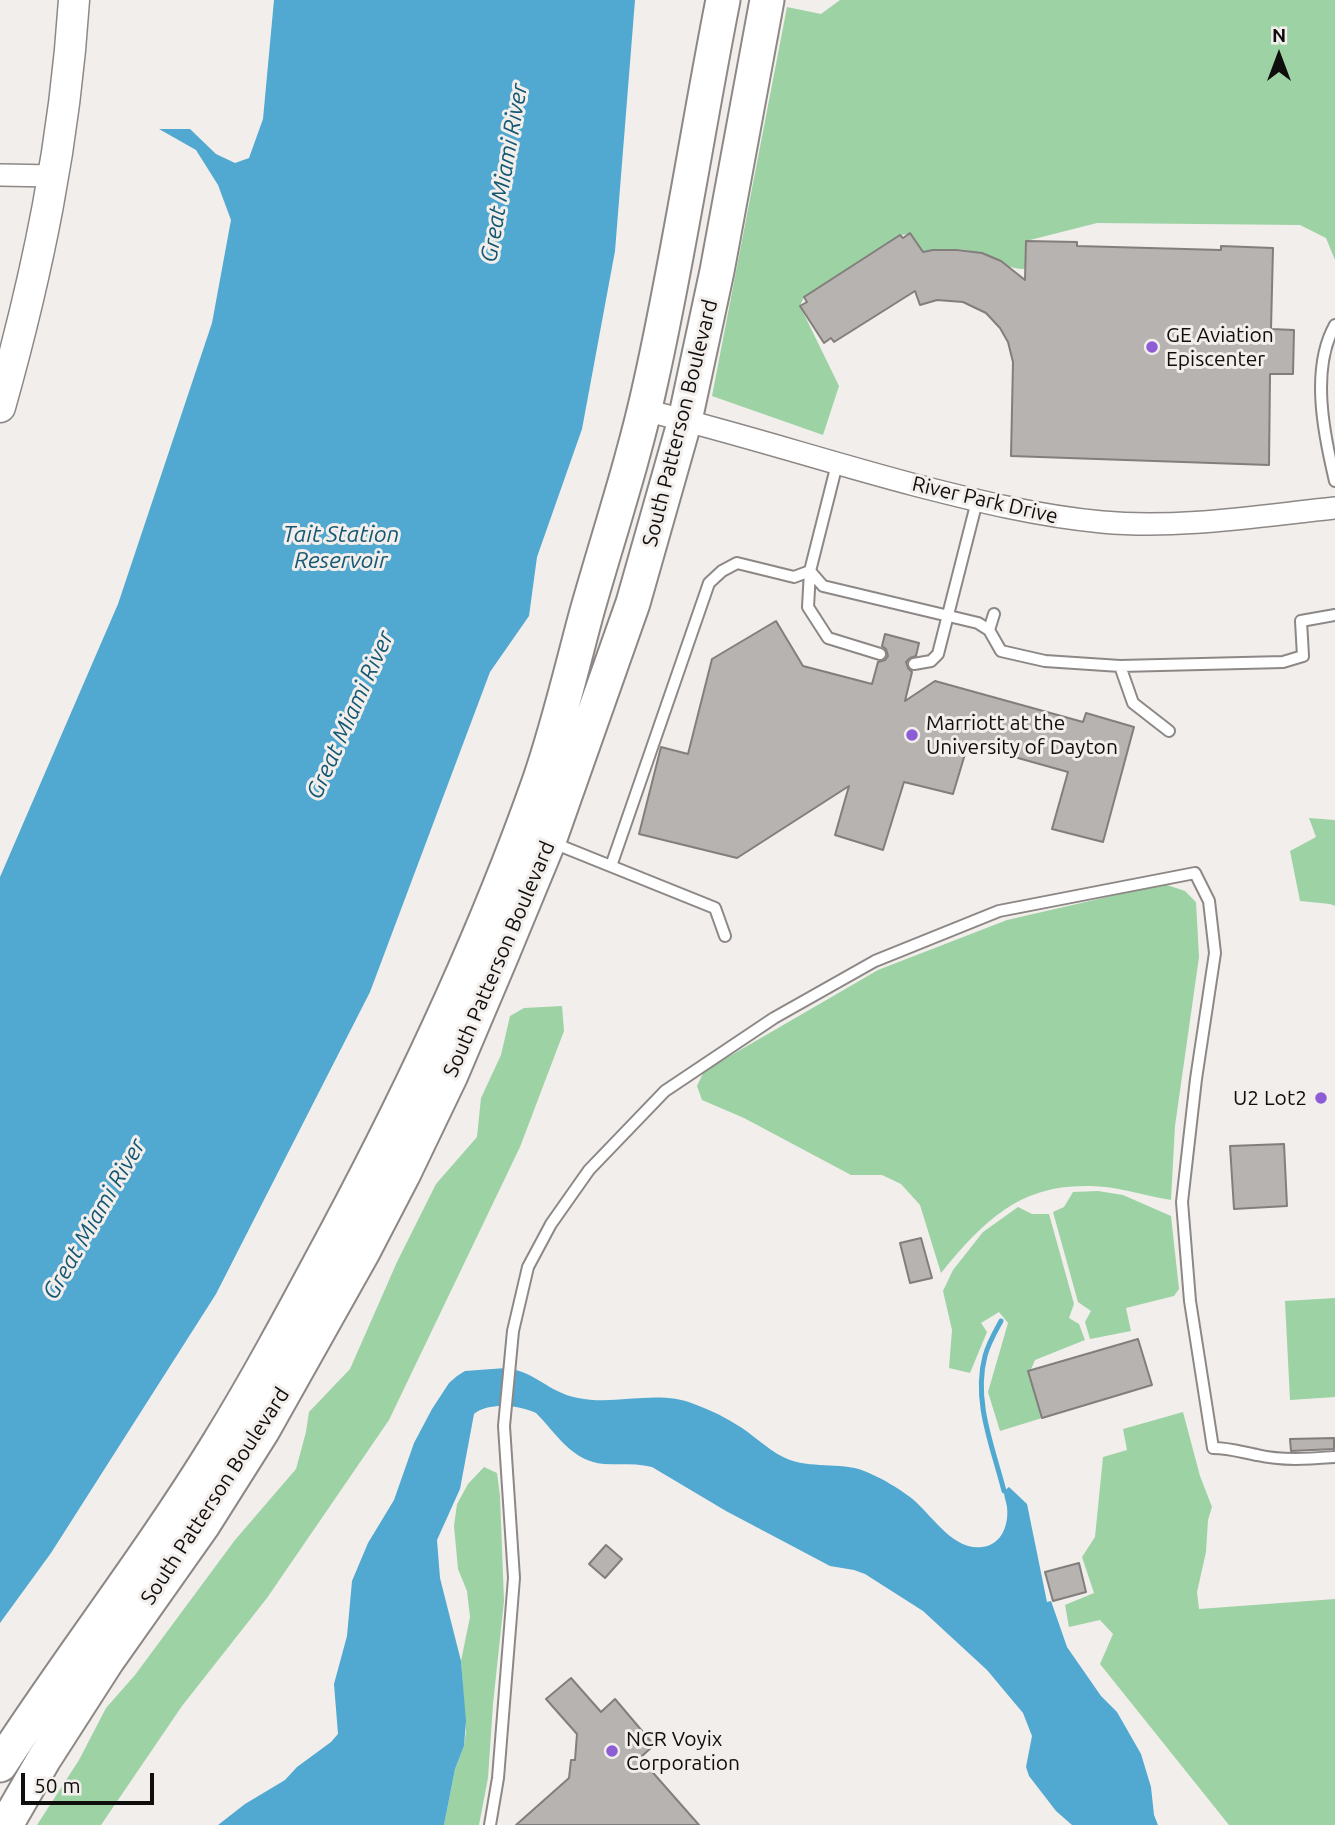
<!DOCTYPE html>
<html>
<head>
<meta charset="utf-8">
<style>
  body { margin:0 }
  #map { position:relative; width:1335px; height:1825px; overflow:hidden; background:#f2eeeb; font-family:Ubuntu,sans-serif }
  canvas { display:block }
  .north { position:absolute; left:1244px; top:21px; width:70px; height:70px; -webkit-text-stroke:5px #f2eeeb; paint-order:stroke; rotate:0deg; font-size:19px; font-weight:700; line-height:28px; text-align:center; color:#100e0d }
  .north::after { content:''; display:block; margin:auto; width:24px; height:32px; background:#100e0d; clip-path:polygon(50% 0,100% 100%,50% 72%,0 100%) }
  .scale { position:absolute; left:21px; top:1773px; width:133px; height:32px; box-sizing:border-box; border:4px solid #100e0d; border-top:0; padding-left:9px; font-size:21px; line-height:24px; white-space:nowrap; color:#100e0d; -webkit-text-stroke:5px #f2eeeb; paint-order:stroke }
</style>
</head>
<body>
<div id="map">
<canvas width="1335" height="1825"></canvas>
<div class="north">N</div>
<div class="scale">50 m</div>
</div>
<script>
const g = document.querySelector('canvas').getContext('2d');
g.lineJoin = 'round';
function fillPath(path, color) { g.fillStyle = color; g.fill(path, 'evenodd'); }
function trace(path, color, width, dash) { g.strokeStyle = color; g.lineWidth = width; g.lineCap = dash ? 'butt' : 'round'; g.setLineDash(dash || []); g.stroke(path); }
function label(font, color, halo, rows, align = 'center') {
  g.font = font + ' Ubuntu,sans-serif'; g.lineWidth = 6; g.setLineDash([]); g.textBaseline = 'middle'; g.strokeStyle = halo; g.fillStyle = color; for (const [text, x, y, turn = 0] of rows) {
    g.save(); g.translate(x, y); g.rotate((+turn || 0) * Math.PI / 180); g.textAlign = isNaN(turn) ? turn : align; if (halo) g.strokeText(text, 0, 0); g.fillText(text, 0, 0); g.restore();
  }
}
fillPath(new Path2D(`
  M840,0H1335V260L1326,238L1300,225L1097,223L1026,241L1025,269C1008,269 999,261 984,255C967,247 941,248 923,252L910,234L901,235L804,297L800,306L839,386L823,435L712,396L787,7L821,14Z
  M1309,818L1335,820V906L1330,904L1300,901L1290,851L1316,837Z
  M1164,884L1185,891L1196,902L1199,957L1175,1126L1171,1200C1151,1197 1132,1191 1113,1188C1029,1177 990,1213 941,1273L920,1205L901,1184L882,1175H851L744,1118L702,1100L697,1086L704,1071L878,970L1007,920Z
  M562,1006L564,1031L520,1147L389,1420L267,1598L182,1706L101,1825H37L79,1760L106,1708L135,1675L235,1540L296,1469L306,1432L309,1412L350,1369L397,1262L436,1184L477,1137L481,1098L501,1055L510,1016L524,1008Z
  M1098,1191L1123,1195L1171,1216L1179,1289L1174,1296L1126,1308L1131,1331L1090,1339L1085,1322L1091,1311L1078,1302L1053,1212L1064,1207L1073,1192Z
  M1018,1207L1032,1214H1049L1074,1304L1069,1318L1079,1324L1085,1340L1035,1360L1029,1374L1042,1418L1000,1431L988,1392L1008,1323L999,1312L981,1323L987,1332L970,1373L949,1368L952,1330L943,1291L953,1270L983,1232Z
  M1335,1298V1397L1290,1400L1285,1301Z
  M1183,1412L1200,1476L1212,1507L1208,1520L1206,1552L1197,1592L1199,1609L1335,1599V1825H1229L1100,1664L1113,1634L1100,1620L1069,1627L1065,1605L1094,1593L1082,1557L1095,1537L1103,1457L1127,1450L1123,1429Z
  M484,1467L497,1473L500,1496L504,1601L493,1704L488,1778L479,1825H444L455,1769L464,1746L466,1732L461,1661L470,1617L467,1591L458,1569L454,1526L457,1504L468,1484Z`), '#9dd2a5');
fillPath(new Path2D(`
  M274,0H635L615,251L582,429L537,557L529,616L490,672L370,992L216,1294L51,1553L0,1623V877L118,604L212,323L231,220L218,185L196,150L159,129H190L216,154L235,163L249,158L263,119Z
  M506,1368C537,1372 547,1392 578,1398C616,1406 657,1389 694,1404C711,1410 727,1418 742,1428C757,1438 773,1454 790,1460C816,1469 844,1461 869,1473C883,1479 898,1488 910,1497C931,1513 952,1551 982,1547C1002,1545 1009,1524 1007,1507C1006,1501 1004,1497 1004,1491L1009,1487L1027,1504L1047,1602L1051,1601L1067,1647L1101,1696L1117,1712L1141,1754L1151,1787L1154,1815L1158,1825H1072L1056,1811L1029,1776L1026,1767L1032,1736L1023,1713L987,1670L923,1611L865,1574L854,1570L830,1566L726,1511L652,1467C636,1463 620,1465 604,1464C571,1461 557,1434 536,1413C520,1405 488,1402 474,1414L460,1489L437,1540L440,1578L461,1661L466,1721L464,1746L455,1769L444,1825H218L245,1804L285,1780L297,1767L331,1742L338,1734L334,1684L347,1636L352,1581L368,1543L394,1500L414,1443L432,1409L449,1383L457,1376L465,1371Z`), '#51a8d1');
trace(new Path2D(`
  M1001,1321C995,1332 988,1344 985,1356C973,1402 993,1447 1004,1491`), '#51a8d1', 5);
const building = new Path2D(`
  M910,233L923,252L933,250H957L982,253L1001,261L1025,280L1026,241L1077,242V246L1221,250V246L1273,248L1271,329L1294,330L1293,374H1270L1269,465L1011,456L1013,362L1008,342L1000,328L986,313L963,302L937,300L920,305L915,291L834,342L831,338L824,343L800,306L807,302L804,297L900,235L903,238Z
  M776,621L803,666L872,684L878,662L885,660L888,656L886,649L882,646L885,634L919,643L916,656L910,658L906,662L908,668L912,672L905,701L935,681L1083,722L1086,713L1134,727L1103,842L1052,829L1068,772L968,744L953,794L904,782L883,850L835,835L849,786L737,858L639,834L661,747L688,754L712,659Z
  M1284,1144L1287,1206L1234,1209L1230,1146Z
  M921,1238L932,1278L910,1283L900,1243Z
  M1138,1339L1152,1385L1042,1418L1028,1371Z
  M1334,1438V1449L1291,1451L1290,1439Z
  M606,1545L622,1559L605,1578L589,1564Z
  M1079,1563L1086,1592L1053,1601L1045,1572Z
  M571,1678L601,1712L615,1699L654,1745L640,1758L699,1825H516L569,1778L571,1760H575L577,1734L546,1699Z`);
fillPath(building, '#b7b3b0');
trace(building, '#827e7b', 2);
const lane = new Path2D(`
  M1335,325C1310,369 1324,435 1335,481
  M810,571L823,586L978,623L989,630L1001,651L1045,661L1120,666L1283,662L1303,656L1301,621L1335,615
  M810,571L808,607L828,638L880,654
  M989,630L994,614
  M914,664L931,661L938,654L977,501
  M1120,666L1133,703L1169,731
  M551,842L715,908L725,936
  M611,866L709,583L722,571L737,563L794,577L810,571L837,464
  M490,1825L498,1778L514,1578L504,1426L513,1331L528,1267L551,1224L589,1170L665,1091L774,1018L875,961L999,911L1195,873L1209,901L1215,953L1196,1079L1182,1202L1190,1301L1213,1448C1229,1448 1241,1452 1257,1455C1283,1461 1308,1459 1335,1457`);
const street = new Path2D(`
  M0,175L55,176
  M644,410C735,432 824,461 915,485C977,501 1038,516 1102,522C1180,529 1258,516 1335,508`);
const secondary = new Path2D(`
  M0,407C38,272 65,141 74,0`);
const primary = new Path2D(`
  M0,1765C70,1657 150,1555 218,1444C260,1376 298,1304 336,1233C414,1087 484,938 539,782C558,727 571,671 586,615C608,537 634,460 651,381C679,255 698,127 723,0
  M6,1825L44,1759L107,1661L203,1525L263,1430L363,1252L403,1175L451,1075L501,957L549,841L633,603L685,420L717,271L767,0`);
trace(lane, '#8d8886', 14);
trace(street, '#8d8886', 24);
trace(secondary, '#8d8886', 33);
trace(primary, '#8d8886', 37);
trace(lane, '#fff', 10);
trace(street, '#fff', 21);
trace(secondary, '#fff', 30);
trace(primary, '#fff', 33);
for (const [x, y, r, color] of [
  [1152,347,7,"#8d5dd6"],
  [912,735,7,"#8d5dd6"],
  [1321,1098,7,"#8d5dd6"],
  [612,1751,7,"#8d5dd6"]
]) { const dot = new Path2D(); dot.arc(x, y, r, 0, 2 * Math.PI); g.fillStyle = color; g.fill(dot); trace(dot, '#f2eeeb', 2.5); }
label('21px', '#100e0d', '#f2eeeb', [
  ["GE Aviation",1166,335],
  ["Episcenter",1166,359],
  ["Marriott at the",926,723],
  ["University of Dayton",926,747],
  ["U2 Lot2",1307,1098,"right"],
  ["NCR Voyix",626,1739],
  ["Corporation",626,1763]
], 'left');
label('21px', '#100e0d', '#f2eeeb', [
  ["South Patterson Boulevard",680,423,-76],
  ["River Park Drive",985,500,13],
  ["South Patterson Boulevard",499,959,-67],
  ["South Patterson Boulevard",215,1496,-57]
]);
label('italic 23px', '#145874', '#f2eeeb', [
  ["Great Miami River",504,173,-80],
  ["Tait Station",341,534],
  ["Reservoir",341,560],
  ["Great Miami River",350,715,-66],
  ["Great Miami River",94,1219,-60]
]);
</script>
</body>
</html>
